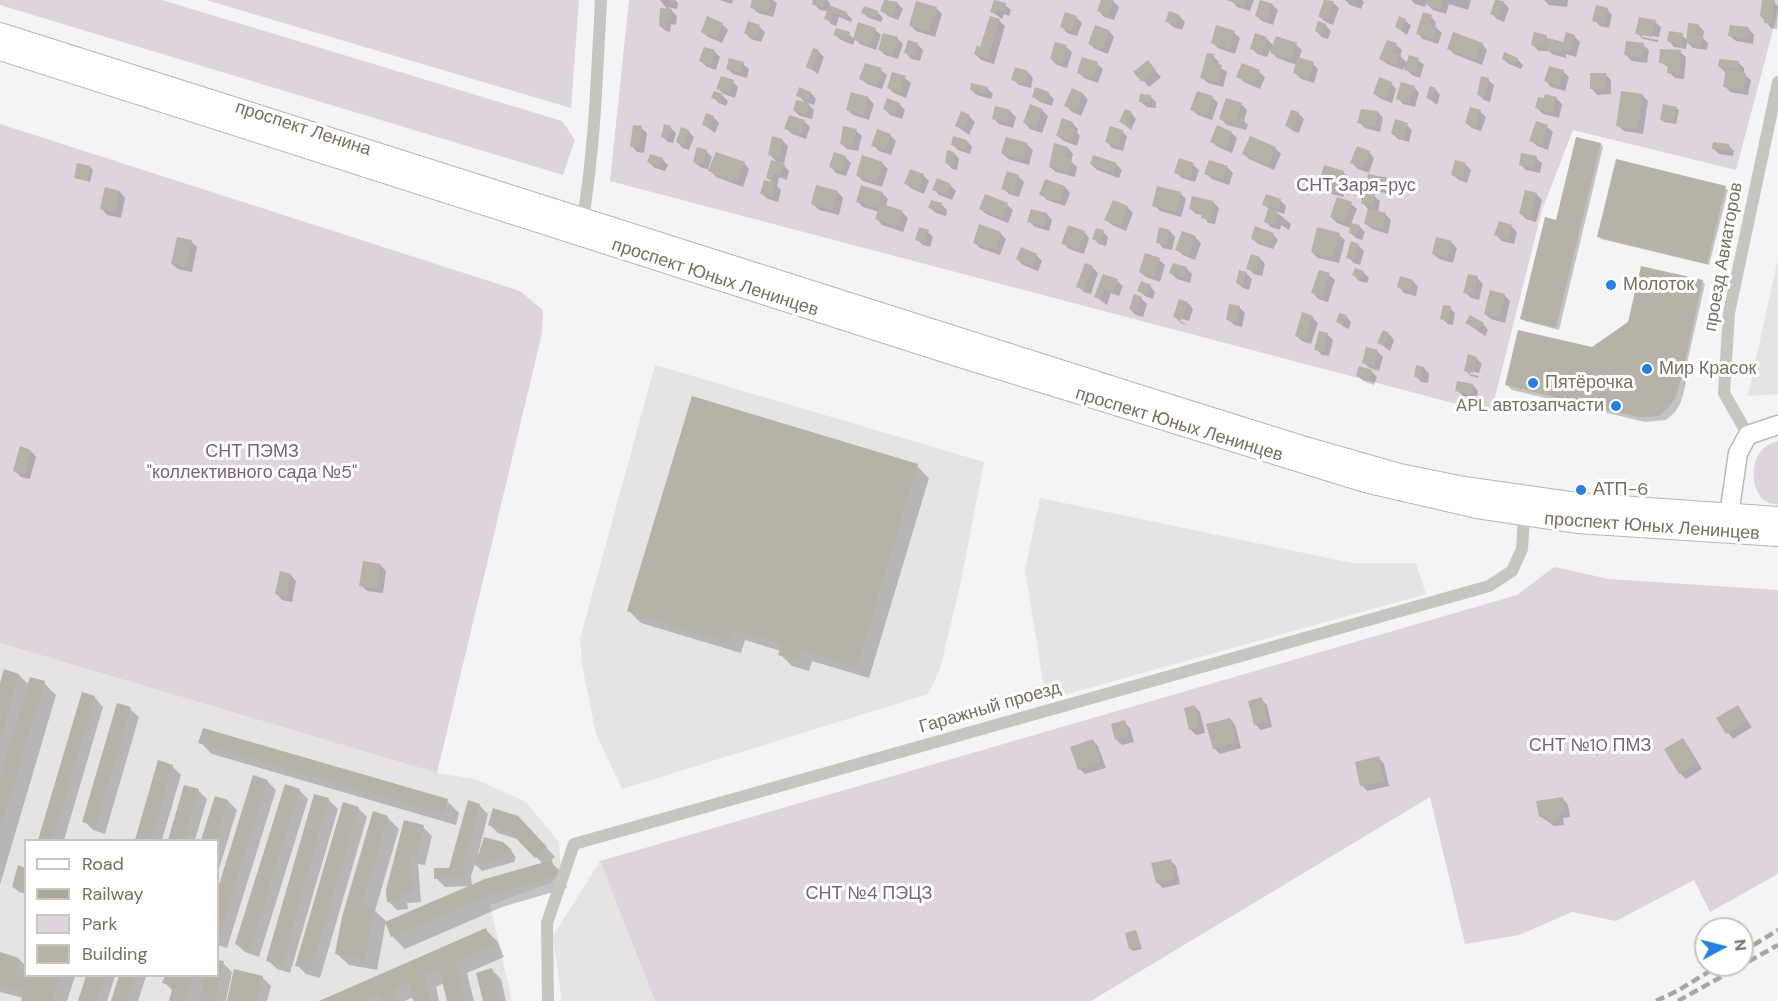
<!DOCTYPE html>
<html>
<head>
<meta charset="utf-8">
<style>
  body { margin:0 }
  #map { position:relative; width:1778px; height:1001px; overflow:hidden; background:#f4f3f6; font-family:"DM Sans",sans-serif }
  canvas { display:block }
  .legend { position:absolute; left:24px; top:839px; width:195px; height:138px; box-sizing:border-box; background:#fff; border:2px solid #c9c6be; margin:0; padding:8px 10px; list-style:none; font-size:18px; color:#78715d }
  .legend li { display:flex; align-items:center; gap:12px; height:30px }
  .legend b { width:30px; border:2px solid #c9c6be }
  .north { position:absolute; left:1694px; top:917px; width:60px; height:60px; box-sizing:border-box; background:#fff; border:2px solid #c9c6be; border-radius:50%; rotate:83deg; font-size:16px; font-weight:700; line-height:24px; text-align:center; color:#78715d }
  .north::after { content:''; display:block; margin:auto; width:21px; height:27px; background:#2380e6; clip-path:polygon(50% 0,100% 100%,50% 72%,0 100%) }
</style>
</head>
<body>
<div id="map">
<canvas width="1778" height="1001"></canvas>
<ul class="legend">
<li><b style="height:8px;background:#fff"></b>Road</li>
<li><b style="height:8px;background:#aaa69c"></b>Railway</li>
<li><b style="height:16px;background:#ddd4dd"></b>Park</li>
<li><b style="height:16px;background:#b6b2a8"></b>Building</li>
</ul>
<div class="north">N</div>
</div>
<script>
const g = document.querySelector('canvas').getContext('2d');
g.lineJoin = 'round';
function fillPath(path, color) { g.fillStyle = color; g.fill(path, 'evenodd'); }
function trace(path, color, width, dash) { g.strokeStyle = color; g.lineWidth = width; g.lineCap = dash ? 'butt' : 'round'; g.setLineDash(dash || []); g.stroke(path); }
function label(font, color, halo, rows, align = 'center') {
  g.font = font + ' "DM Sans",sans-serif'; g.lineWidth = 6; g.setLineDash([]); g.textBaseline = 'middle'; g.strokeStyle = halo; g.fillStyle = color; for (const [text, x, y, turn = 0] of rows) {
    g.save(); g.translate(x, y); g.rotate((+turn || 0) * Math.PI / 180); g.textAlign = isNaN(turn) ? turn : align; if (halo) g.strokeText(text, 0, 0); g.fillText(text, 0, 0); g.restore();
  }
}
fillPath(new Path2D(`
  M1778,258V394L1748,396Z
  M655,365L984,462L961,581L940,669L928,694L622,789L596,734L582,665L580,639Z
  M1040,498L1352,563H1416L1426,594L1046,700L1025,570Z
  M0,643L437,773L475,779L526,802L559,842L561,872L551,883L490,905L512,1001H0ZM26,840H218V976H26Z
  M600,861L655,1001H562L553,936Z`), '#e5e3e4');
fillPath(new Path2D(`
  M0,0H162L562,121L575,140L563,175L0,5Z
  M206,0H579L571,108Z
  M629,0H1778V11L1736,170L1573,130L1542,210L1491,413L610,181Z
  M0,124L520,291L543,310L542,333L437,773L0,643Z
  M1778,441V505C1774,504 1767,503 1764,500C1760,497 1758,492 1756,488C1750,468 1756,446 1778,441Z
  M1554,567L1609,579L1778,590V874L1710,912L1694,880L1616,921L1572,912L1519,935L1465,944L1430,797L1091,1001H655L600,861L1517,595Z`), '#ddd4dd');
fillPath(new Path2D(`
  M660,0H675L678,3L677,9L668,7L677,16L676,25L671,24L670,32L666,31L660,26L668,10Z
  M720,0H733L732,4Z
  M754,0H773L777,3L773,17L758,13L752,7Z
  M815,0H827L830,3V7L846,13L852,19L851,22L839,17L836,26L831,24L826,18L828,11L820,10L814,4Z
  M886,0L897,3L903,9L898,20L888,16L882,10Z
  M1102,0L1113,1L1119,7L1114,20L1104,17L1099,11Z
  M1232,0H1254L1250,11L1237,7Z
  M1345,0H1362L1364,2L1361,9L1350,5Z
  M1411,0H1471L1468,10L1449,4L1446,14L1433,10L1426,3L1425,7L1415,4Z
  M1497,0L1503,2L1509,8L1504,22L1497,19L1492,14Z
  M1544,0H1568L1567,7L1549,5Z
  M1774,2L1778,6L1777,29L1771,28L1761,16Z
  M917,3L937,9L942,14L935,37L916,31L910,25Z
  M1333,3L1339,8L1333,25L1326,22L1320,17Z
  M1005,5L1011,10L1009,16L1004,14L1002,19L992,12Z
  M1272,5L1278,10L1273,25L1262,21L1256,15Z
  M1607,9L1612,15L1609,28L1600,26L1594,20Z
  M877,12L883,18L881,22L869,18L863,13Z
  M1179,16L1185,22L1182,30L1173,27L1167,21Z
  M1076,17L1082,23L1077,36L1067,33L1062,27Z
  M1431,17L1436,22L1435,27L1442,33L1438,44L1423,39L1417,33Z
  M1405,20L1411,26L1407,35L1396,27Z
  M999,21L1005,26L994,64L981,60L975,54L981,48Z
  M1655,22L1661,27L1659,37L1642,34V37L1658,40V42L1643,39L1637,33Z
  M722,24L728,30L722,43L708,37L702,32Z
  M1325,25L1331,31L1328,39L1322,37L1316,31Z
  M1698,25L1704,31L1703,38L1708,43L1707,50L1693,48L1687,42L1686,49L1674,47L1669,41L1682,35L1687,40Z
  M759,27L765,32L761,42L751,39L745,33Z
  M1749,29L1754,35L1753,44L1736,41L1730,36Z
  M875,30L881,35L876,50L860,44L855,39L853,45L841,40L835,35L849,34L854,39Z
  M1109,31L1114,37L1108,54L1095,49L1090,44Z
  M1234,33L1240,38L1235,54L1218,48L1212,42Z
  M1574,36L1580,42L1576,57L1566,54V58L1552,54L1549,51H1539L1533,45L1546,37L1549,40L1564,44Z
  M897,38L903,44L898,59L885,55L880,50Z
  M1266,38L1274,46L1296,45L1302,50L1299,59L1313,64L1318,69L1314,83L1301,79L1295,73L1297,65L1277,58L1270,50L1267,57L1257,54L1252,48Z
  M917,44L923,50L920,61L911,59L906,53Z
  M1482,44L1487,50L1482,65L1454,54L1448,48Z
  M1396,45L1402,50L1400,56L1408,64L1418,60L1424,65L1420,78L1412,75L1404,67L1403,70L1387,64L1381,59Z
  M1643,45L1649,50L1647,63L1632,61L1626,55Z
  M1066,47L1072,52L1067,68L1057,65L1051,59Z
  M705,49L715,52L720,57L716,70L707,67L701,61Z
  M818,51L824,57L818,74L808,67Z
  M1680,52L1686,57L1684,79L1675,78L1669,72V68L1661,62Z
  M1213,56L1219,62L1218,66L1227,72L1223,87L1208,83L1202,78Z
  M1503,59H1517L1523,65L1521,69L1509,64Z
  M1739,63L1744,68V74L1751,80L1748,95L1730,92L1725,86V72L1720,67Z
  M743,64L749,69L747,78L733,74L728,69Z
  M1097,64L1103,69L1098,83L1084,78L1078,72Z
  M1153,68L1161,77L1149,87L1136,72Z
  M881,70L887,75L882,89L867,84L861,79Z
  M1563,71L1569,77L1565,91L1551,87L1546,81Z
  M1028,72L1033,78L1031,88L1019,85L1013,79Z
  M1259,72L1265,77L1260,89L1244,82L1238,76Z
  M1606,75L1611,80V94L1597,95L1592,89Z
  M905,78L911,83L906,98L894,93L888,88Z
  M1488,80L1494,85L1490,102L1484,100L1478,94Z
  M733,82L738,87L735,98L724,94L718,89Z
  M1391,83L1396,89L1392,103L1381,99L1375,94Z
  M1414,87L1419,93L1415,107L1403,104L1398,98Z
  M987,88L993,94L991,99L977,95L971,90Z
  M1435,89L1440,95L1437,105L1428,98Z
  M811,93L816,99L814,105L806,102L814,110L812,119L800,116L795,111L806,104L798,95Z
  M1048,93L1054,99L1052,106L1040,102L1034,97Z
  M852,94L869,99L874,104L869,120L853,115L848,110Z
  M1083,94L1088,100L1081,116L1072,112L1066,106Z
  M722,95L728,101L726,106L719,103L713,97Z
  M1642,95L1648,101L1643,134L1624,131L1618,126Z
  M1150,96L1156,102V108L1147,107L1141,102Z
  M1212,97L1218,103L1212,120L1198,115L1192,110Z
  M1556,98L1562,104L1559,118L1543,114L1537,108Z
  M899,104L905,110L902,119L890,115L885,109Z
  M1241,104L1247,110L1244,121L1248,125L1246,130L1227,125L1221,119Z
  M1676,108L1679,110L1676,124L1664,122L1661,119Z
  M1042,110L1048,116L1042,133L1030,129L1025,123Z
  M1011,112L1016,117L1013,128L999,124L993,118Z
  M1378,112L1383,118L1380,132L1365,128L1359,122Z
  M1480,112L1486,117L1481,131L1472,128L1466,123Z
  M1131,113L1136,119L1131,130L1120,121Z
  M1298,113L1304,119L1299,133L1293,131L1287,126Z
  M969,116L975,122L969,135L957,126Z
  M713,117L719,123L715,133L704,125Z
  M790,117L805,122L810,127L806,139L792,134L786,128Z
  M1072,123L1078,129L1077,132L1080,136L1077,146L1064,141L1058,136Z
  M1407,125L1412,130L1409,142L1398,139L1392,133Z
  M670,127L676,133L673,143L668,142L662,136Z
  M1547,127L1553,132L1548,150L1537,146L1531,140Z
  M641,128L647,133L644,153L637,152L632,146Z
  M688,131L694,137L689,150L683,148L677,142Z
  M856,131L862,136L858,151L847,149L841,143Z
  M1122,131L1127,137L1123,151L1112,148L1107,142Z
  M1232,133L1237,138L1232,153L1218,147L1212,142Z
  M890,135L896,141L891,155L879,151L873,145Z
  M1577,139L1601,144L1603,147L1559,330L1525,321L1522,319L1557,222Z
  M782,140L788,146L784,163L777,162L770,155Z
  M967,141L972,147L970,154L958,150L952,144Z
  M1027,145L1033,150L1029,165L1008,159L1002,153Z
  M1728,145L1734,151L1733,156L1719,154L1713,148Z
  M1068,148L1073,154L1071,161L1077,167L1075,177L1056,172L1050,167Z
  M1275,148L1281,154L1274,170L1249,159L1244,154Z
  M706,151L712,157L708,169L744,163L749,169L743,187L716,177L710,170L700,167L694,162Z
  M1369,152L1374,158L1369,173L1358,169L1352,163Z
  M954,153L959,159L957,170L952,169L947,163Z
  M845,157L851,163L846,176L836,173L831,167Z
  M1536,158L1542,163L1540,173L1526,170L1520,164Z
  M662,159L668,165L665,171L655,168L649,162Z
  M882,163L888,169L882,187L863,181L857,175Z
  M1091,164H1116L1122,170L1119,178L1097,170Z
  M1465,164L1471,170L1467,183L1459,180L1453,175Z
  M1193,165L1199,170L1195,182L1182,178L1176,172Z
  M784,166L789,171L787,180L779,177L777,186L781,190L778,202L768,199L762,194L773,183L767,177Z
  M90,167L93,170L90,182L75,177Z
  M1227,167L1233,173L1229,185L1212,179L1206,174Z
  M1343,172L1349,178L1343,197L1325,192L1319,187Z
  M923,175L929,181L924,194L912,189L906,184Z
  M1018,176L1024,182L1019,197L1009,194L1003,188Z
  M1388,179L1394,185L1392,194L1374,191L1368,185Z
  M950,185L956,191L952,200L939,195L934,189Z
  M1065,187L1070,193L1065,206L1047,200L1041,194Z
  M1725,188L1728,190L1709,265L1601,239L1599,236Z
  M120,192L125,198L121,218L107,215L102,209Z
  M838,192L843,198L839,215L819,210L813,204Z
  M882,193L888,199L885,207L903,213L908,218L903,232L882,225L877,219L879,212L863,207L857,201Z
  M1180,193L1186,199L1181,217L1160,211L1154,205Z
  M1536,194L1542,200L1536,222L1526,219L1520,213Z
  M1374,196L1380,201L1378,212L1385,214L1391,220L1388,234L1372,229L1366,224L1369,210L1363,203Z
  M1280,200L1286,206L1284,214L1275,211L1291,224L1289,230L1281,225L1280,230L1271,227L1265,221L1270,210L1264,204Z
  M1113,202L1128,208L1133,213L1126,231L1112,225L1106,219Z
  M1213,202L1219,208L1215,224L1208,223L1203,215L1196,214L1190,208Z
  M1351,204L1357,209L1351,224L1359,226L1365,232L1362,240L1356,238L1350,232L1351,228L1337,223L1331,217Z
  M942,205L947,210L946,216L936,213L930,208Z
  M1007,205L1013,210L1008,223L986,214L981,209Z
  M1047,214L1052,220L1049,231L1035,227L1029,221Z
  M1500,223L1512,227L1517,232L1514,244L1502,241L1496,235Z
  M1170,231L1175,237L1172,250L1163,248L1158,242Z
  M928,232L933,237L930,247L923,245L917,239Z
  M1084,232L1089,238L1084,254L1069,249L1063,243Z
  M1103,232L1108,237L1106,246L1099,244L1094,239Z
  M1000,233L1006,239L1000,255L980,248L974,242Z
  M1273,234L1278,240L1273,249L1258,244L1252,238Z
  M1339,235L1345,240L1339,263L1318,258L1312,252Z
  M1195,237L1201,243L1195,260L1183,255L1177,250Z
  M192,242L197,247L192,272L178,269L172,264Z
  M1451,242L1457,248L1453,263L1439,259L1433,254Z
  M1358,245L1364,251L1360,265L1354,263L1348,257Z
  M1036,255L1042,261L1038,271L1023,265L1017,259Z
  M1260,258L1265,264L1262,276L1254,274L1248,268Z
  M1159,260L1165,265L1160,282L1146,277L1140,272Z
  M1174,265L1187,269L1192,274L1190,283L1177,279L1171,273Z
  M1092,267L1098,273L1091,294L1084,292L1078,286Z
  M1642,268L1703,282L1705,284L1685,372L1688,375L1681,402L1675,412L1666,420L1645,422L1512,390L1506,384L1593,349L1630,323Z
  M1363,272L1369,278L1367,283L1359,281L1354,275Z
  M1246,273L1252,279L1249,290L1243,288L1237,283Z
  M1329,275L1335,280L1328,302L1318,299L1313,293Z
  M1104,276L1117,281L1123,286L1119,296L1111,293L1107,305L1096,297Z
  M1477,278L1483,284L1479,300L1471,298L1465,292Z
  M1413,281L1418,287L1416,296L1404,293L1399,287Z
  M1150,286L1155,292L1153,299L1145,296L1139,290Z
  M1504,295L1510,301L1505,323L1491,319L1485,314Z
  M1141,298L1147,304L1143,317L1136,315L1130,309Z
  M1188,303L1193,309L1189,321L1180,318V321L1188,325L1181,323L1175,317Z
  M1239,307L1245,313L1242,327L1234,325L1228,319Z
  M1450,308L1455,313L1453,325L1448,324L1442,319Z
  M1346,316L1351,322L1349,329L1344,327L1338,322Z
  M1312,317L1318,323L1311,344L1302,341L1296,336Z
  M1467,323L1483,324L1488,330L1485,336Z
  M1327,334L1333,340L1329,356L1322,355L1316,349Z
  M1389,334L1394,340L1390,351L1379,343Z
  M1377,351L1383,357L1379,371L1370,368L1364,363Z
  M1476,358L1482,364L1479,373L1470,371V374L1479,376L1478,378L1471,376L1465,370Z
  M1424,368L1429,374L1428,383L1421,382L1416,376Z
  M1371,371L1377,377L1374,385L1363,381L1358,376Z
  M1473,385L1478,391L1477,399L1463,396L1457,390Z
  M31,451L36,457L30,479L21,477L15,471Z
  M917,466L929,478L869,678L812,661L809,671L792,666L780,654L781,651L745,640L741,653L641,623L629,611Z
  M380,565L386,571L383,593L367,591L361,585Z
  M291,575L296,581L292,602L282,600L277,594Z
  M5,671L19,675L29,685L44,683L56,695L0,885V688Z
  M83,694L95,698L103,707L64,840H40Z
  M1261,699L1267,705L1272,727L1261,730L1255,724Z
  M1195,707L1200,712L1205,733L1196,735L1190,729Z
  M1737,707L1752,727L1733,739L1718,719Z
  M130,709L139,717L105,834L93,830L84,821Z
  M1230,719L1235,725L1241,748L1220,754L1214,748Z
  M1124,722L1130,728L1134,742L1122,745L1116,739Z
  M1682,740L1688,746L1702,769L1686,779L1680,773Z
  M1093,741L1098,746L1106,768L1085,774L1080,769Z
  M200,742L447,801L459,813L456,825L212,754Z
  M1379,758L1384,764L1389,786L1367,791L1362,785Z
  M159,762L172,766L181,775L162,840H136Z
  M254,777L267,781L276,790L227,948L218,945V893Z
  M185,787L198,790L207,799L195,840H170Z
  M299,790L308,799L259,957L245,952L236,944Z
  M315,796L329,800L338,809L290,973L277,969L268,960Z
  M216,798L228,801L237,810L218,872V840H203Z
  M1563,799L1568,805L1570,817L1563,818L1564,825L1554,826L1540,816Z
  M479,805L488,814L478,854L511,851L516,857L514,862L482,871L475,864L471,876L472,886L445,887L436,878L451,869Z
  M358,808L367,817L320,978L306,974L297,965Z
  M387,817L399,829L375,911L386,921L377,970L349,965L336,953Z
  M489,824L526,826L555,857L550,861L563,874L567,888L502,907L405,949L393,937L387,923L543,864L520,840L498,833Z
  M423,827L432,836L425,865L418,864L421,902L407,903L408,909L397,910L388,901Z
  M1170,860L1176,866L1180,884L1163,888L1157,882Z
  M26,869V894L19,892L13,887Z
  M486,930L498,942L504,957L467,973L474,1001H449L444,983L436,987L439,1001H414L413,997L405,1001H323Z
  M1136,931L1142,949L1133,951L1130,948Z
  M0,954L19,959L26,966V976H75L67,1001H22L23,998L0,992Z
  M218,961L223,963L232,972L226,1001H170L173,991L164,982L166,976H218Z
  M492,970L501,979L506,1001H485Z
  M87,976H115L107,1001H80Z
  M120,976H146L138,1001H113Z
  M262,977L271,986L267,1001H229Z`), '#0003');
fillPath(new Path2D(`
  M752,0H771L768,12L750,8Z
  M813,0H825L824,7L812,5Z
  M884,0L898,2L892,16L880,11Z
  M994,0L1006,3L1004,11L998,9L996,14L990,12Z
  M1101,0H1114L1109,15L1097,11Z
  M1226,0H1247L1245,7Z
  M1260,0L1273,4L1267,20L1255,16Z
  M1324,0L1334,1L1328,20L1318,17Z
  M1427,0H1443L1440,9L1426,4Z
  M1495,0L1504,1L1498,17L1490,14Z
  M1762,0H1775L1771,24L1764,23V17L1760,16Z
  M916,1L937,7L929,32L909,26Z
  M829,5L847,12L845,17L833,13L830,21L824,19Z
  M1596,5L1608,8L1604,24L1592,21Z
  M864,6L878,11L876,18L861,13Z
  M660,8L672,9L671,20L666,19L665,27L659,26Z
  M1169,11L1180,15L1176,25L1165,22Z
  M1065,12L1077,16L1072,31L1060,27Z
  M1423,12L1432,15L1429,24L1437,27L1433,39L1416,34Z
  M707,16L723,23L716,39L701,32Z
  M990,16L1000,19L990,49L983,47L991,51L988,60L974,54L977,45L980,47Z
  M1399,16L1406,19L1401,30L1395,27Z
  M1639,17L1656,20L1652,37L1635,34Z
  M748,21L760,25L756,38L744,33Z
  M1318,21L1326,24L1322,34L1315,31Z
  M858,22L876,28L871,45L853,39Z
  M1688,23L1699,24L1697,35L1703,36L1702,45L1686,43Z
  M1095,25L1109,30L1102,49L1088,44Z
  M1216,25L1235,31L1230,49L1211,43Z
  M1730,25L1749,27L1748,39L1728,36Z
  M836,28L850,32L848,40L833,35Z
  M1669,31L1683,33L1681,44L1667,41Z
  M1453,32L1483,43L1476,60L1447,49Z
  M1534,32L1547,35L1544,48L1531,45Z
  M1566,32L1575,35L1570,52L1561,49V53L1545,49L1548,38L1563,42Z
  M883,33L898,37L893,54L878,50Z
  M1255,33L1267,37L1262,53L1250,49Z
  M1276,36L1297,43L1291,60L1270,53Z
  M908,40L918,43L914,56L904,53Z
  M1387,40L1397,43L1393,52L1401,55L1397,65L1379,59Z
  M1626,41L1644,43L1642,58L1624,55Z
  M1055,42L1067,45L1062,63L1050,59Z
  M704,47L715,50L710,65L699,61Z
  M813,48L819,50L812,70L806,67Z
  M1660,49L1681,50L1679,74L1667,73L1668,64L1659,63Z
  M1504,52L1518,58L1516,64L1502,59Z
  M1207,53L1214,54L1212,63L1222,65L1218,82L1200,78Z
  M1409,55L1419,58L1415,73L1404,70Z
  M1082,57L1098,62L1092,78L1077,73Z
  M1298,57L1314,62L1309,78L1293,73Z
  M729,58L744,62L741,73L726,69Z
  M1719,59L1739,61V69L1718,67Z
  M1148,60L1156,70L1142,82L1133,72Z
  M865,63L882,68L877,85L859,79Z
  M1242,63L1260,70L1254,84L1236,77Z
  M1549,66L1564,70L1560,86L1544,81Z
  M1015,67L1028,71L1025,84L1011,80Z
  M1726,69L1746,73L1743,90L1723,87Z
  M892,72L906,76L900,93L887,88Z
  M1590,73H1606V89H1590Z
  M721,76L734,80L729,93L716,89Z
  M1481,76L1489,78L1485,97L1477,95Z
  M1379,77L1392,82L1386,98L1373,94Z
  M1401,82L1415,86L1409,103L1396,99Z
  M971,83L988,87L986,94L970,90Z
  M1430,86L1436,88L1431,100L1426,98Z
  M799,87L811,92L809,100L796,96Z
  M1035,87L1049,92L1046,102L1032,97Z
  M1072,88L1083,93L1075,111L1064,106Z
  M714,91L723,94L720,101L711,98Z
  M1197,91L1213,96L1207,116L1190,110Z
  M1621,91L1643,94L1638,129L1616,126Z
  M851,92L869,97L864,115L846,110Z
  M1140,94L1151,95L1150,103L1139,102Z
  M1545,94L1557,97L1553,113L1535,108L1538,97L1544,98Z
  M887,98L900,103L896,114L883,109Z
  M1226,98L1242,103L1238,116L1243,118L1241,126L1219,119Z
  M796,100L809,103L806,114L793,111Z
  M1030,104L1043,109L1036,128L1023,123Z
  M1663,104L1677,107L1674,122L1660,120Z
  M995,106L1011,110L1008,123L992,119Z
  M1470,107L1481,110L1476,127L1465,123Z
  M1125,109L1132,112L1126,125L1119,122Z
  M1361,109L1378,111L1375,127L1357,123Z
  M1291,110L1299,112L1294,129L1285,126Z
  M961,111L970,115L963,130L955,126Z
  M706,113L714,116L710,128L702,125Z
  M789,115L805,120L801,134L784,129Z
  M1062,118L1073,122L1071,127L1075,129L1072,141L1056,136Z
  M1395,119L1408,123L1403,138L1391,134Z
  M1536,121L1548,125L1542,145L1529,141Z
  M664,124L671,126L667,139L661,137Z
  M633,125L642,126L639,148L630,147Z
  M1217,125L1232,132L1226,148L1210,142Z
  M843,126L857,129L853,147L840,144Z
  M1110,126L1123,130L1118,146L1105,142Z
  M681,127L689,130L684,145L676,142Z
  M877,129L891,134L885,150L871,146Z
  M772,136L783,139L779,158L768,155Z
  M953,136L967,140L965,149L951,145Z
  M1250,136L1276,147L1268,165L1242,154Z
  M1006,137L1028,143L1023,160L1001,153Z
  M1576,137L1601,143L1556,328L1520,319L1545,217L1556,220Z
  M1713,142L1729,144L1728,151L1712,149Z
  M1054,143L1068,147L1066,158L1072,159L1069,172L1049,167Z
  M1357,146L1370,151L1363,168L1350,163Z
  M697,147L707,150L703,165L693,162Z
  M947,150L954,152L952,165L945,163Z
  M716,152L745,162L737,182L708,171Z
  M834,152L846,156L841,171L829,167Z
  M1521,153L1537,156L1534,168L1519,165Z
  M650,154L663,158L660,166L647,162Z
  M862,155L883,162L876,182L856,176Z
  M1093,155L1117,163L1113,173L1090,164Z
  M1179,158L1194,163L1190,178L1174,173Z
  M1616,159L1726,186L1707,264L1597,237Z
  M771,160L785,164L781,175L774,173L771,180L766,178Z
  M1209,160L1228,166L1223,180L1204,174Z
  M1455,160L1466,163L1462,178L1451,175Z
  M77,163L91,166L87,181L74,178Z
  M1324,165L1344,171L1338,193L1318,187Z
  M910,169L924,174L919,189L904,184Z
  M1007,171L1019,175L1014,193L1001,189Z
  M1368,174L1389,178L1387,189L1366,186Z
  M937,178L951,184L947,195L932,190Z
  M1045,179L1065,186L1060,202L1039,195Z
  M764,180L776,183L772,197L760,194Z
  M816,185L838,191L833,210L811,204Z
  M861,185L883,192L878,208L856,202Z
  M1157,186L1181,192L1176,212L1152,206Z
  M105,187L120,191L115,213L100,209Z
  M1525,190L1537,193L1531,217L1519,214Z
  M1363,192L1375,194L1373,205L1361,204Z
  M985,194L1008,203L1002,218L979,209Z
  M1266,194L1281,199L1278,209L1262,205Z
  M1192,196L1214,201L1210,220L1201,218L1202,212L1189,209Z
  M1337,197L1352,202L1344,223L1330,217Z
  M931,200L942,203L940,211L928,208Z
  M1113,200L1128,206L1121,226L1104,220Z
  M881,203L903,211L898,227L875,219Z
  M1368,208L1386,213L1382,229L1364,224Z
  M1031,209L1047,213L1044,226L1027,222Z
  M1268,209L1278,213L1274,225L1264,222Z
  M1499,221L1512,225L1508,239L1494,235Z
  M1351,223L1360,225L1357,235L1349,233Z
  M979,224L1001,232L995,250L973,243Z
  M1068,225L1085,231L1078,249L1061,244Z
  M1255,226L1274,233L1267,245L1251,239Z
  M919,227L929,230L925,243L915,240Z
  M1159,227L1170,230L1167,245L1156,243Z
  M1317,227L1340,233L1333,258L1311,252Z
  M1096,228L1104,230L1100,242L1092,239Z
  M1182,231L1196,236L1189,255L1175,250Z
  M177,237L192,240L187,267L171,264Z
  M1436,237L1452,241L1448,258L1432,254Z
  M1351,241L1359,244L1354,260L1346,258Z
  M1021,247L1037,254L1032,266L1016,259Z
  M1145,253L1160,258L1154,277L1139,272Z
  M1251,254L1260,257L1256,272L1246,269Z
  M1085,263L1093,266L1085,290L1076,287Z
  M1173,263L1187,267L1184,278L1169,273Z
  M1641,266L1703,280L1681,380L1676,396L1669,407L1660,415L1651,417H1638L1505,385L1518,330L1592,347L1628,322Z
  M1355,268L1364,271L1361,279L1352,275Z
  M1239,270L1247,272L1243,285L1236,283Z
  M1319,270L1330,273L1322,297L1311,293Z
  M1103,274L1118,279L1113,291L1105,289L1101,300L1094,297Z
  M1468,274L1478,276L1474,295L1463,293Z
  M1400,276L1413,280L1410,291L1397,287Z
  M1141,281L1151,285L1147,295L1137,291Z
  M1490,290L1505,294L1499,318L1484,314Z
  M1134,294L1142,297L1137,312L1129,309Z
  M1179,299L1188,302L1182,320L1173,317Z
  M1229,304L1240,306L1237,322L1226,320Z
  M1443,305L1451,306L1448,321L1440,319Z
  M1302,312L1313,316L1306,340L1295,336Z
  M1339,313L1347,315L1343,325L1336,322Z
  M1470,315L1484,323L1479,331L1465,323Z
  M1383,330L1389,333L1384,346L1377,343Z
  M1319,331L1328,333L1324,352L1314,350Z
  M1366,347L1378,350L1374,366L1362,363Z
  M1468,354L1477,357L1473,373L1464,371Z
  M1416,365L1424,367L1422,378L1414,377Z
  M1359,366L1372,370L1369,380L1356,376Z
  M1457,381L1473,384L1472,394L1455,391Z
  M692,396L918,464L857,667L801,650L797,660L778,655L782,644L733,629L729,642L627,611Z
  M20,446L31,450L25,475L13,471Z
  M363,561L381,564L377,588L359,586Z
  M280,571L291,574L287,597L275,594Z
  M4,669L19,674L1,737L0,683Z
  M30,677L45,681L0,831V777Z
  M82,692L95,696L53,840H38Z
  M1262,697L1268,722L1254,725L1248,701Z
  M117,703L131,707L96,826L82,822Z
  M1195,705L1200,727L1189,730L1184,708Z
  M1738,705L1748,721L1726,734L1716,718Z
  M1230,718L1237,742L1213,749L1206,724Z
  M1125,720L1129,736L1115,740L1111,724Z
  M203,728L448,799L444,814L198,743Z
  M1683,738L1697,763L1679,774L1664,749Z
  M1093,739L1101,762L1078,770L1070,747Z
  M1379,756L1384,781L1360,786L1355,762Z
  M158,760L173,765L151,840H135Z
  M253,775L268,780L218,940V888Z
  M285,784L300,789L250,949L235,944Z
  M184,785L199,789L184,840H168Z
  M314,794L329,798L282,965L266,961Z
  M215,796L228,800L216,840H201Z
  M1563,797L1565,812L1558,813L1559,819L1547,821L1546,816L1539,817L1536,801Z
  M468,800L480,804L463,867L464,877L434,879V868H449Z
  M343,802L359,807L311,970L295,966Z
  M493,808L518,816L547,847L535,858L510,832L488,825Z
  M373,811L388,816L362,905L374,907L365,959L335,954L342,917Z
  M404,820L424,825L416,857L410,856L413,893L399,894L400,900L387,902L386,890Z
  M484,837L503,842L512,850L508,857L475,866Z
  M1171,859L1175,879L1156,883L1151,863Z
  M552,860L556,876L489,895L391,937L385,922L485,879Z
  M18,865L26,868V891L12,887Z
  M486,928L493,945L456,961L466,1001H447L439,969L424,975L431,1001H413L408,982L393,989L397,1001H381L379,995L365,1001H319Z
  M1136,930L1141,946L1129,949L1125,933Z
  M0,952L19,958L15,975L28,979V976H60L52,1001H21L24,991L0,985Z
  M218,960L224,961L215,1001H199L205,976H218Z
  M492,968L500,1001H483L476,973Z
  M234,969L263,976L257,1001H227Z
  M86,976H104L96,1001H78Z
  M119,976H135L127,1001H111Z
  M165,976H193L185,1001H169L173,986L162,983Z`), '#b6b2a8');
const secondary = new Path2D(`
  M1729,528V515L1738,453L1748,435L1778,425`);
const primary = new Path2D(`
  M0,33L1142,396L1302,446L1400,474L1464,487L1577,503L1778,517
  M0,50L960,357L1365,482L1477,508L1578,523L1778,536`);
trace(secondary, '#bbb9b1', 21);
trace(primary, '#b9b7b0', 22);
trace(new Path2D(`
  M583,218C595,146 597,72 601,0
  M1748,435L1724,393L1729,313L1778,82
  M548,1001L547,923L574,844L1489,586L1512,571L1522,549L1524,516`), '#c7c5bf', 12);
trace(secondary, '#fff', 18);
trace(primary, '#fff', 20);
trace(new Path2D(`
  M1742,952L1778,930
  M1656,1001L1677,991L1720,965
  M1678,1001L1778,945`), '#aaa69c', 4.5, [9, 4.5]);
for (const [x, y, r, color] of [
  [1611,285,6,"#2380e6"],
  [1647,369,6,"#2380e6"],
  [1533,383,6,"#2380e6"],
  [1616,406,6,"#2380e6"],
  [1581,490,6,"#2380e6"]
]) { const dot = new Path2D(); dot.arc(x, y, r, 0, 2 * Math.PI); g.fillStyle = color; g.fill(dot); trace(dot, '#fff', 2); }
label('18px', '#78715d', '#fff', [
  ["проспект Ленина",303,129,18],
  ["проезд Авиаторов",1724,257,-80],
  ["проспект Юных Ленинцев",715,278,18],
  ["проспект Юных Ленинцев",1179,425,17],
  ["проспект Юных Ленинцев",1652,527,4],
  ["Гаражный проезд",990,708,-16]
]);
label('18px', '#7b6479', '#fff', [
  ["СНТ Заря-рус",1356,186],
  ["СНТ ПЭМЗ",252,452],
  ["\"коллективного сада №5\"",252,473],
  ["СНТ №10 ПМЗ",1590,746],
  ["СНТ №4 ПЭЦЗ",869,894]
]);
label('18px', '#78715d', '#fff', [
  ["Молоток",1623,285],
  ["Мир Красок",1659,369],
  ["Пятёрочка",1545,383],
  ["APL автозапчасти",1604,406,"right"],
  ["АТП-6",1593,490]
], 'left');
</script>
</body>
</html>
